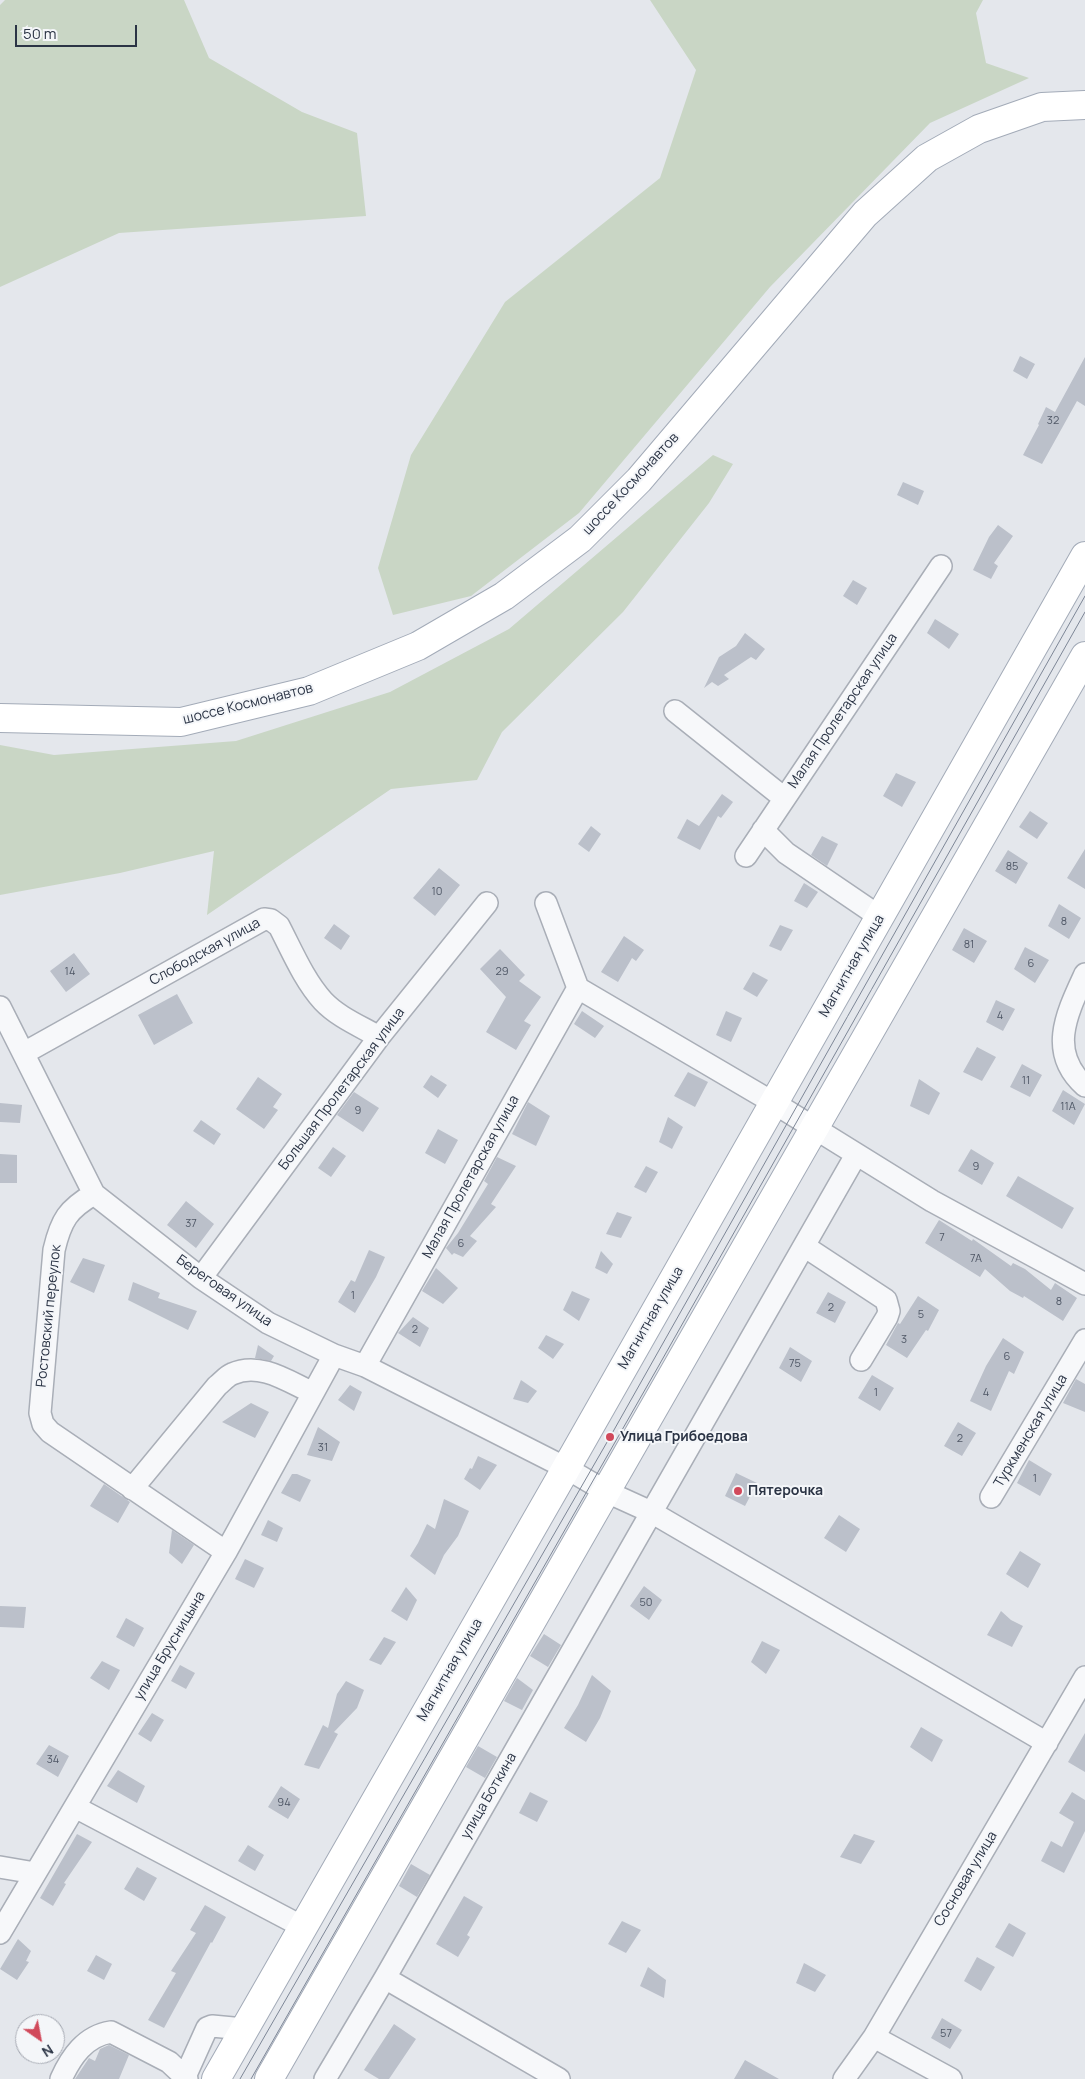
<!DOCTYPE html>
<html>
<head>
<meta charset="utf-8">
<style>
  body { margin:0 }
  #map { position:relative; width:1085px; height:2079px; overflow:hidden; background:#e4e7ec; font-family:Manrope,sans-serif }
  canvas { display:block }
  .north { position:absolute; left:15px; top:2014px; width:50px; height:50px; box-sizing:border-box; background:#f4f6f9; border:1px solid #a4a8b1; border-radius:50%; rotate:147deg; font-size:14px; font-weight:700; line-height:20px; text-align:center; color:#2b3445 }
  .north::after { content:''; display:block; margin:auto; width:18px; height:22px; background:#d1495b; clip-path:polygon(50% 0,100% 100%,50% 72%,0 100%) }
  .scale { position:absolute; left:15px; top:25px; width:122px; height:22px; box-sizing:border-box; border:2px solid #2b3445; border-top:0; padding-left:6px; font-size:15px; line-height:18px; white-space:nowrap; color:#2b3445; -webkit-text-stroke:4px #f4f6f9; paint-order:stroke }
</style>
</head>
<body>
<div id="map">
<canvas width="1085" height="2079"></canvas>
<div class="north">N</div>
<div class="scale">50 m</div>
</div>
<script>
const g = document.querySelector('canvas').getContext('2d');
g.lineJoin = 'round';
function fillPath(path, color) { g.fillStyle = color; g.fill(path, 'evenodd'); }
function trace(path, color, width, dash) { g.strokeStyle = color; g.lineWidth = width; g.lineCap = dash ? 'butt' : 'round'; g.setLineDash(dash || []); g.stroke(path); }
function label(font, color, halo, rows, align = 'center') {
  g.font = font + ' Manrope,sans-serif'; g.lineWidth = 4; g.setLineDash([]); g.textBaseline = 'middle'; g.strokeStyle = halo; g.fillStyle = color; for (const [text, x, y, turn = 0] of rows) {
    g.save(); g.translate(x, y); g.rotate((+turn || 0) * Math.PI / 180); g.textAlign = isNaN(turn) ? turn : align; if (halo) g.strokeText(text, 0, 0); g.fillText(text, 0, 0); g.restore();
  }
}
fillPath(new Path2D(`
  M5,0H184L209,58L302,112L357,133L366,216L119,233L0,287V5Z
  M650,0H983L976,13L986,63L1029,78L930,123L770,287L579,513L471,596L393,615L378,568L411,455L505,302L660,178L696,70Z
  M713,455L733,464L709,503L623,612L502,732L477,780L391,789L207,915L214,851L120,873L0,895V745L54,755L236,741L390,692L509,629Z`), '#c9d6c5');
fillPath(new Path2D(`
  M1020,356L1035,364L1027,379L1013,371Z
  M1085,357V406L1077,401L1042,464L1023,455L1039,425L1038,424L1046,407L1055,412Z
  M903,482L924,491L918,505L897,495Z
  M998,525L1013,536L994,563L998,566L991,579L973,570L989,537Z
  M853,580L867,588L857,605L843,596Z
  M935,619L959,634L949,649L927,633Z
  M745,633L765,649L756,660L751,657L724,675L729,679L718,686L712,682L704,688L719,657L736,646Z
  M896,773L916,782L902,807L883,796Z
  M722,794L733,802L721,818L718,816L700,850L677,838L687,819L699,826Z
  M1030,811L1048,823L1037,839L1019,827Z
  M591,826L601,834L589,852L578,844Z
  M822,836L838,844L827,866L811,855Z
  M1085,849V889L1067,878Z
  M1008,850L1028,863L1016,884L995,871Z
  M439,868L460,885L435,916L413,898Z
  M804,883L818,892L807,908L794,901Z
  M1059,904L1081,918L1069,939L1048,926Z
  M334,924L350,936L341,950L324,938Z
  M780,925L793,930L781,951L769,946Z
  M964,928L987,941L974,963L952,950Z
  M624,936L644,950L636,961L632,958L618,982L601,972Z
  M1025,947L1049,960L1035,983L1014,969Z
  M500,949L525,975L519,981L541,997L524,1021L531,1025L516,1050L486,1032L506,997L480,969Z
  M74,953L90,974L66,992L50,971Z
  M753,972L768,980L757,997L743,989Z
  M177,994L193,1023L154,1045L138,1015Z
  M996,1000L1015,1009L1003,1031L986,1022Z
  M582,1011L604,1026L595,1038L574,1024Z
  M726,1011L742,1018L731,1042L716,1035Z
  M977,1047L996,1057L982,1081L963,1072Z
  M1022,1064L1042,1075L1030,1097L1010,1087Z
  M688,1072L708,1082L695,1107L674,1096Z
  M431,1075L447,1085L438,1098L423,1087Z
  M258,1077L282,1094L273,1107L278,1110L264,1129L236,1109Z
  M919,1079L940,1093L929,1115L910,1106Z
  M1063,1090L1085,1104L1074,1125L1052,1111Z
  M354,1092L379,1108L363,1132L337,1115Z
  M528,1102L550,1116L536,1146L512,1134Z
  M0,1103L22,1105L20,1123L0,1122Z
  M668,1117L683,1127L672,1149L659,1142Z
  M201,1120L221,1134L214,1145L193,1131Z
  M438,1129L458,1140L445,1164L425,1153Z
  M333,1147L346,1156L331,1177L318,1168Z
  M971,1149L994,1163L982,1185L958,1171Z
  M0,1154L17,1155V1183H0Z
  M497,1157L516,1166L491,1204L496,1207L470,1236L477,1241L463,1257L454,1253L452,1255L446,1248L458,1233L488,1184L484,1181Z
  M646,1166L658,1172L646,1193L634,1187Z
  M1018,1176L1074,1208L1062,1229L1006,1196Z
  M186,1201L214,1224L196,1248L167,1225Z
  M617,1212L632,1217L621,1238L606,1234Z
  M939,1220L972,1241L973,1239L1011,1266L1013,1263L1025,1269L1051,1290L1055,1283L1077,1298L1063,1321L1024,1296L1023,1298L1010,1291L985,1269L980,1277L925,1243Z
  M369,1250L385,1257L376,1277L355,1313L338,1302L351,1280L355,1282Z
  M601,1251L613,1264L607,1274L595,1268Z
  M83,1258L105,1265L94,1293L70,1282Z
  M436,1268L458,1288L443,1304L422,1291Z
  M133,1282L160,1293L158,1298L197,1311L188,1330L128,1300Z
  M572,1291L590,1299L579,1321L563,1310Z
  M828,1292L846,1302L835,1323L816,1313Z
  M918,1296L939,1310L928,1331L926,1330L907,1358L886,1345L898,1323L900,1324Z
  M413,1317L429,1328L420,1347L398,1333Z
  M546,1335L564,1344L553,1359L538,1348Z
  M1003,1338L1024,1352L1014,1374L1009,1371L991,1411L970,1401L986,1366Z
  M258,1345L274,1356L271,1361L255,1358Z
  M790,1347L812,1361L801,1382L779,1368Z
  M872,1375L894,1388L880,1411L858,1398Z
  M1076,1379L1085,1384V1412L1063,1403Z
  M521,1380L537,1391L528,1403L513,1399Z
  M350,1385L362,1392L354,1411L338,1400Z
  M251,1403L269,1412L255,1438L222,1422Z
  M958,1422L976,1433L962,1456L944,1446Z
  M318,1427L340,1442L332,1461L307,1455Z
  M478,1456L497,1465L480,1490L464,1479L470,1468L472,1469Z
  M1029,1460L1052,1474L1040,1496L1017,1483Z
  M736,1473L757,1483L745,1506L725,1496Z
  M292,1474H297L311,1480L300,1502L281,1493Z
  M104,1484L130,1502L118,1523L90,1506Z
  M444,1499L469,1511L458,1536L444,1555L435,1575L410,1556L418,1543L427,1524L435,1529Z
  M839,1515L860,1529L846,1552L824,1538Z
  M268,1520L283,1528L277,1542L261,1535Z
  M172,1530L194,1545L182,1564L169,1553Z
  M1020,1551L1041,1564L1028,1588L1006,1574Z
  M245,1559L264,1568L254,1588L235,1579Z
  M644,1586L662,1600L649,1620L630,1606Z
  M406,1587L417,1600L407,1621L391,1611Z
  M0,1606L26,1607L24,1628L0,1627Z
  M1001,1611L1011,1620L1023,1626L1012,1647L987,1635Z
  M126,1618L144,1628L134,1647L116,1637Z
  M544,1634L561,1645L548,1667L530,1656Z
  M384,1637L396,1642L381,1665L369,1660Z
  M762,1641L780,1650L766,1674L751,1662Z
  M102,1661L120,1670L109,1690L90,1678Z
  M180,1665L195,1673L186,1689L171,1681Z
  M592,1675L611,1691L600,1718L586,1742L564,1728L578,1705Z
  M517,1678L533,1690L522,1710L504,1701Z
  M346,1681L364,1690L357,1708L334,1732L338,1734L319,1769L304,1765L323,1725L328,1728L337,1694Z
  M152,1713L164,1720L151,1742L138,1734Z
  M921,1727L943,1740L932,1762L910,1747Z
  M1085,1733V1772L1068,1762Z
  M49,1745L69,1756L58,1777L36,1764Z
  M478,1746L497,1757L485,1778L466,1767Z
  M118,1770L145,1786L137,1803L107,1786Z
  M281,1786L300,1799L288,1819L268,1807Z
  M530,1792L548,1801L537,1822L519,1813Z
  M1072,1792L1085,1800V1831L1064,1873L1041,1861L1051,1841L1062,1847L1074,1822L1059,1813Z
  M77,1834L92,1842L64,1883L66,1884L53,1906L40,1898Z
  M854,1834L875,1841L861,1864L840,1857Z
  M248,1845L264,1855L255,1871L238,1861Z
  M411,1864L430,1875L417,1897L399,1886Z
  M137,1867L157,1878L144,1901L124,1889Z
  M464,1896L483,1907L467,1935L470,1937L458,1957L436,1944Z
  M205,1905L226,1917L212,1943L211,1942L164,2028L148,2020L176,1973L171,1971L196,1933L190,1930Z
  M622,1921L641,1930L626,1953L608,1944Z
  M1009,1923L1026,1933L1013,1957L995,1947Z
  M18,1939L31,1951L26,1961L29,1962L17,1980L0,1969Z
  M96,1955L112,1964L104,1980L87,1971Z
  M977,1957L995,1967L981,1991L964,1981Z
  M804,1963L826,1975L815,1992L796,1983Z
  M648,1967L666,1980L664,1998L640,1986Z
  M942,2018L962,2030L950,2049L931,2038Z
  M394,2024L416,2039L389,2079H379L364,2070Z
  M109,2045L129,2055L119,2079H75L89,2058L95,2061L100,2049Z
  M745,2060L779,2079H734Z`), '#bbc0ca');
const minor = new Path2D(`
  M675,711L784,798
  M763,830L786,853L880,917
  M746,856L941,566
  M546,903L578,988L774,1103L932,1201L1085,1284
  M1085,974C1067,1013 1047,1052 1085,1086
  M0,1007L94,1194L201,1278L268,1323L334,1355L365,1366L566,1468L607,1492L651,1512L1047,1743
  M24,1053L264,919L271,920L279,926C292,951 304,980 323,1001C338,1017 360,1026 379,1037
  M94,1194C68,1209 61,1220 54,1250L40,1413L43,1424L50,1432L226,1552
  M804,1246L886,1300L889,1311L887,1317L861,1360
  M201,1278L379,1037L487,903
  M365,1366L578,988
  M132,1489L217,1386C222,1382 227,1376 232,1374C260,1361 289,1382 313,1393
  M991,1497L1085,1340
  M75,1807L303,1927
  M0,1867L35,1873
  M0,1933L226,1552L334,1355
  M385,1978L559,2079
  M874,2037L951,2079
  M61,2079C71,2057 85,2036 111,2032L169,2062L187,2079
  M184,2079L207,2028L212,2026L244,2029
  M325,2079L385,1978L856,1155
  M844,2079L874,2037L1085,1677`);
const major = new Path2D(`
  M0,718L181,722L309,691L418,646L504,596L580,539L639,480L865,214L927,158L979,129L1042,107L1085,105
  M216,2079L556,1486L1085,556
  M269,2079L1085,656`);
trace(minor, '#a9aeb7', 24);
trace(major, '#a3abb8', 30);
trace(minor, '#f7f8fa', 21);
trace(major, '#fff', 28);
trace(new Path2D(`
  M240,2079L610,1437L1085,596
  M251,2079L658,1367L1085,612`), '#7d8696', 1);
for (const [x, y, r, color] of [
  [610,1437,5,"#d1495b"],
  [738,1491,5,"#d1495b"]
]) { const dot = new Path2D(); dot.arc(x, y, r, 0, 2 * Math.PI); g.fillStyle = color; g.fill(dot); trace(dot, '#f4f6f9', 2); }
label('11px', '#4f5766', null, [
  ["32",1053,421],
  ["85",1012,867],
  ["10",437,892],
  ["8",1064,922],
  ["81",969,945],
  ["6",1031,964],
  ["14",70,972],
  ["29",502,972],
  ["4",1000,1016],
  ["11",1026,1081],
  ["11А",1068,1107],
  ["9",358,1111],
  ["9",976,1167],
  ["37",191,1224],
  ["7",942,1238],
  ["6",461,1244],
  ["7А",976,1259],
  ["1",353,1296],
  ["8",1059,1302],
  ["2",831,1308],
  ["5",921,1315],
  ["2",415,1330],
  ["3",904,1340],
  ["6",1007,1357],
  ["75",795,1364],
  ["1",876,1393],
  ["4",986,1393],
  ["2",960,1439],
  ["31",323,1448],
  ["1",1035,1479],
  ["50",646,1603],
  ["34",53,1760],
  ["94",284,1803],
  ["57",946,2034]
]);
label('14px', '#2b3445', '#f4f6f9', [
  ["шоссе Космонавтов",631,484,-47],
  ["шоссе Космонавтов",248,704,-14],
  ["Малая Пролетарская улица",843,711,-56],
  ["Слободская улица",205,952,-29],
  ["Магнитная улица",852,966,-60],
  ["Большая Пролетарская улица",342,1089,-53],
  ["Малая Пролетарская улица",471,1177,-61],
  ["Береговая улица",224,1291,35],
  ["Ростовский переулок",49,1316,-84],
  ["Магнитная улица",651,1318,-60],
  ["Туркменская улица",1031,1431,-59],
  ["улица Брусницына",170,1646,-59],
  ["Магнитная улица",450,1670,-60],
  ["улица Боткина",489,1796,-60],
  ["Сосновая улица",966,1879,-59]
]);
label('bold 14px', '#2b3445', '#f4f6f9', [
  ["Улица Грибоедова",620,1437],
  ["Пятерочка",748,1491]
], 'left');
</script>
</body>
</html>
